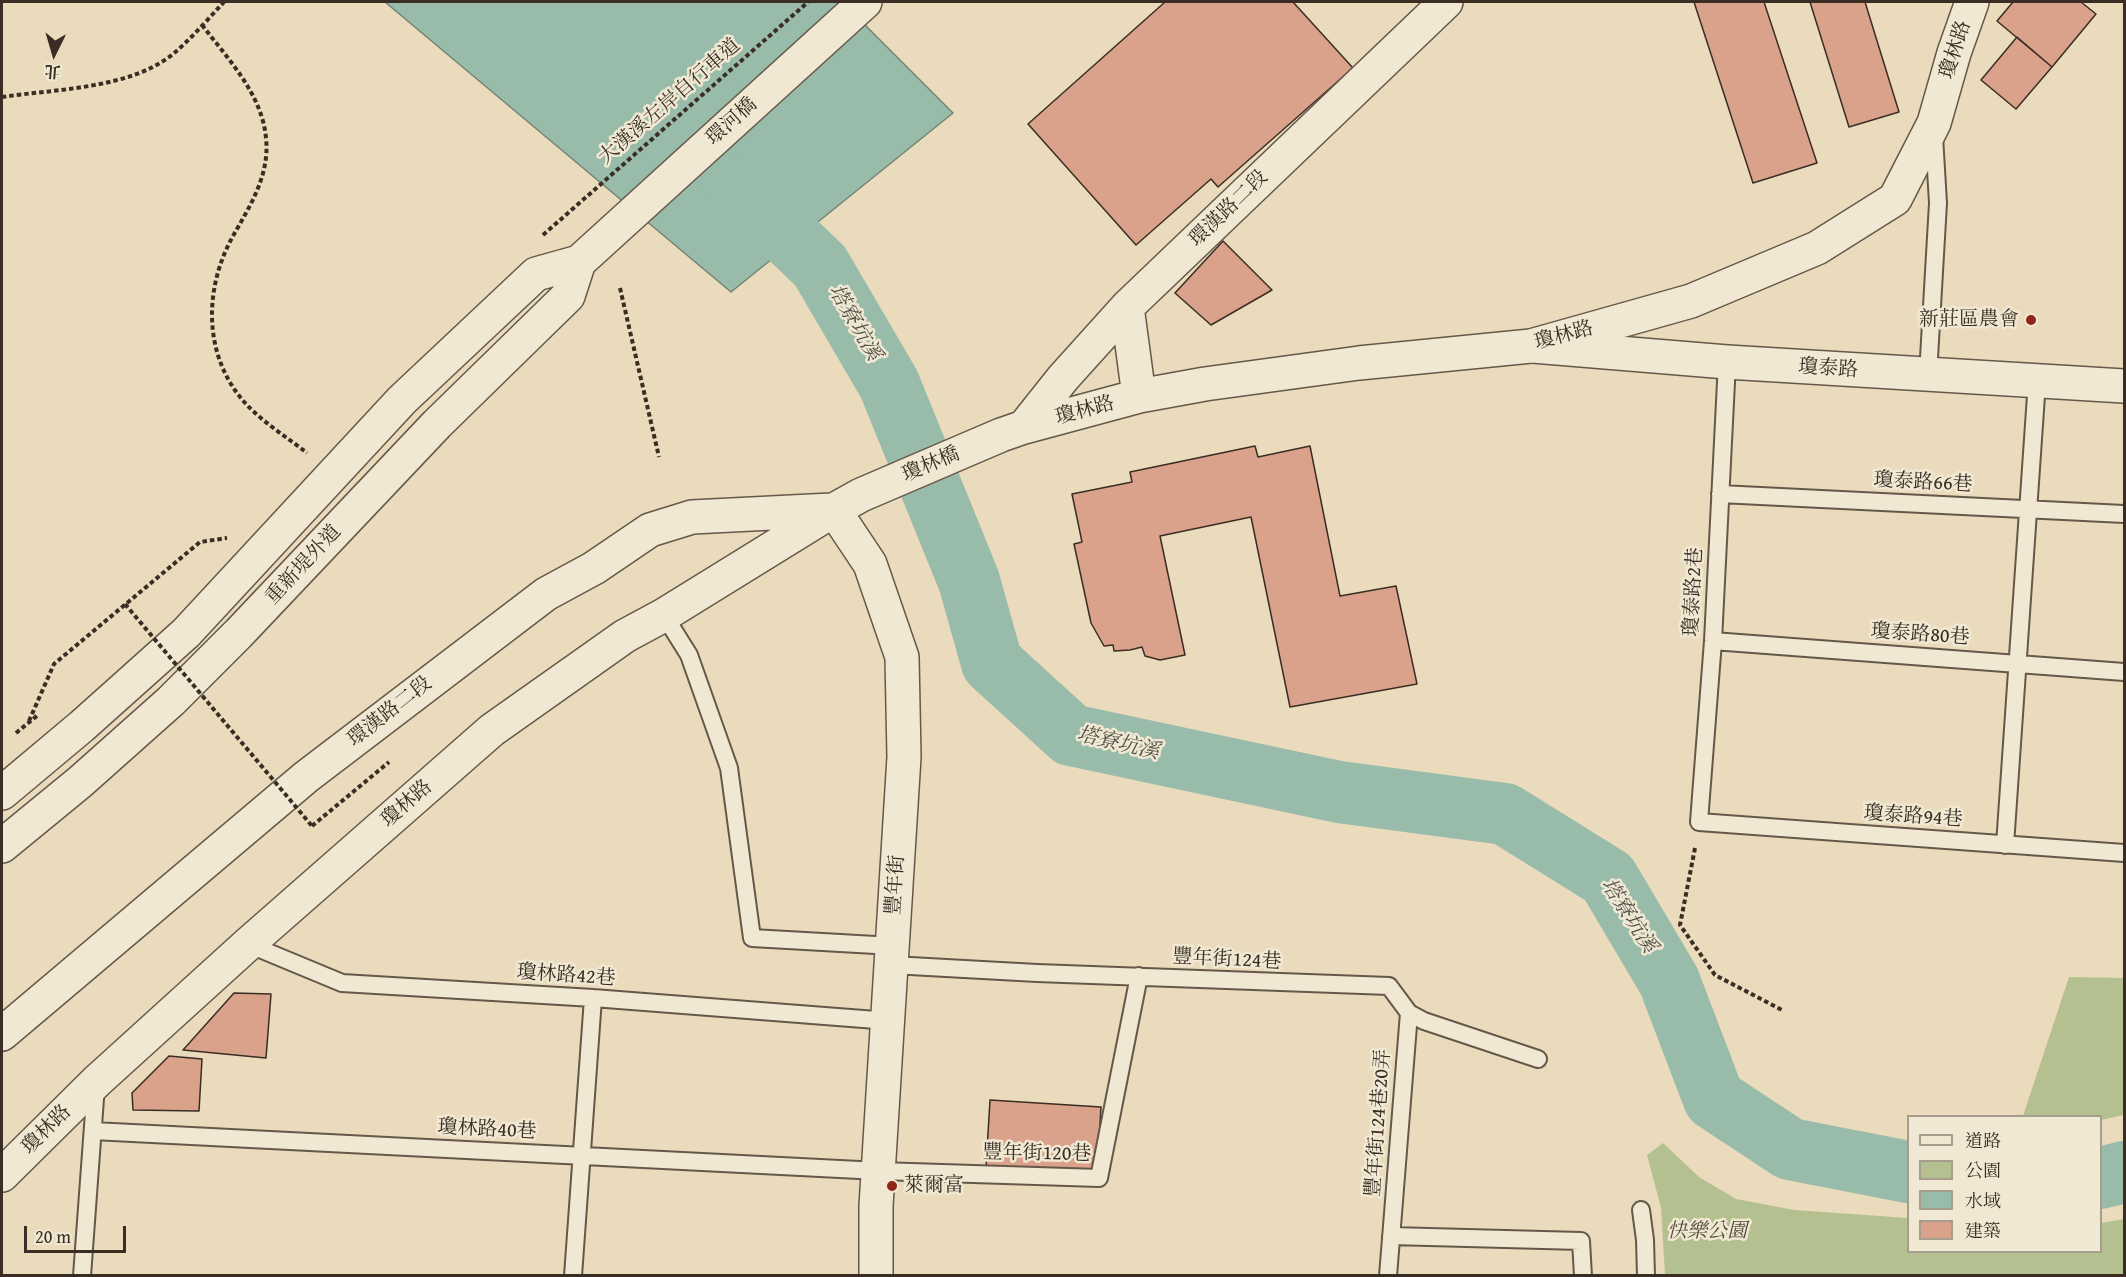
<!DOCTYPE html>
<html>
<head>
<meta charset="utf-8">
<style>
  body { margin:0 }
  #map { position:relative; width:2126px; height:1277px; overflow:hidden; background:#e9dbbb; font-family:"Gentium Book Plus","Noto Serif TC",serif }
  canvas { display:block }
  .frame { position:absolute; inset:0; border:3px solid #392d24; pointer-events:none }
  .legend { position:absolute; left:1907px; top:1115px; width:195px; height:138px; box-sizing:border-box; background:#f1e8d3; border:2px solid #a79d8d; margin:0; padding:8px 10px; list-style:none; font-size:18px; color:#392d24 }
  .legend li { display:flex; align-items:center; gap:12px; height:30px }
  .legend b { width:30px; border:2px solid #a79d8d }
  .north { position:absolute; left:24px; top:24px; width:60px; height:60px; -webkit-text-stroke:4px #f1e8d3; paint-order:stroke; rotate:185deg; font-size:16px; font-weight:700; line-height:24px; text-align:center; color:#392d24 }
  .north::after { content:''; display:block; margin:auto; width:21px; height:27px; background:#392d24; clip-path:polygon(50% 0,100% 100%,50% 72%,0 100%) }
  .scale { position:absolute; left:24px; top:1226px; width:102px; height:27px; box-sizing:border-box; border:3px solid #392d24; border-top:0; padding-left:8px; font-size:18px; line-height:21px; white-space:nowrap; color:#392d24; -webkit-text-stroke:4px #f1e8d3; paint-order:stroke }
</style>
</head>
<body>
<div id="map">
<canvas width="2126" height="1277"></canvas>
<div class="frame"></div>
<ul class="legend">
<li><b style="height:8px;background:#f1e8d3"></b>道路</li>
<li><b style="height:16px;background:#b5c091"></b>公園</li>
<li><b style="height:16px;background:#99bcaa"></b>水域</li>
<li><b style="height:16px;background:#daa18b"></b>建築</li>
</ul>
<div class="north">北</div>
<div class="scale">20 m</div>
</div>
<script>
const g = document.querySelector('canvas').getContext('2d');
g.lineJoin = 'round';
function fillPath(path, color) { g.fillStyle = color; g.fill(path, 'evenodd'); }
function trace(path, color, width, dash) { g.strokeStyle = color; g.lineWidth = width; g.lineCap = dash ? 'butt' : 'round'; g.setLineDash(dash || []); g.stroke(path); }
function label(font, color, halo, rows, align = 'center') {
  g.font = font + ' "Gentium Book Plus","Noto Serif TC",serif'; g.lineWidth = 5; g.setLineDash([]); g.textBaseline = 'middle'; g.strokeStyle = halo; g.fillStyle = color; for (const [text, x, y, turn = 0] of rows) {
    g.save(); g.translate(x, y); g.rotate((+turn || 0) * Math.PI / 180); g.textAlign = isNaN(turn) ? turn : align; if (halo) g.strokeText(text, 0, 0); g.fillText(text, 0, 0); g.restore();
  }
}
fillPath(new Path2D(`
  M2069,977L2124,978V1115L2101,1120L2100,1116H2023Z
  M1663,1143L1699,1177L1736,1199L1794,1210L1908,1218V1252H2100L2101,1223L2124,1219V1275H1665L1661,1208L1647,1155Z`), '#b5c091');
const water = new Path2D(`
  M385,2H842L953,113L731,292Z`);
fillPath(water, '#99bcaa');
trace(water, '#738374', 1.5);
trace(new Path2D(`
  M733,183L820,266L889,384L969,581L992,663L1071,735L1339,792L1505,814L1608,878L1669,981L1714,1099L1790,1149L1908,1172
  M2100,1178L2124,1172`), '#99bcaa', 62);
const building = new Path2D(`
  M1165,2H1293L1353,68L1218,187L1211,179L1136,245L1028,124Z
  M1694,2H1764L1817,163L1753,183Z
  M1810,2H1865L1899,112L1849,127Z
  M2013,2H2081L2096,14L2052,67L1997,21Z
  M2017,37L2052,67L2016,109L1981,80Z
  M1223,241L1272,290L1211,325L1175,293Z
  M1255,446L1258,457L1310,446L1340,596L1396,586L1417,684L1290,707L1251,517L1160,536L1185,655L1160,660L1145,656L1142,647L1130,650L1114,651L1113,645L1104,646L1091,623L1074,544L1082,542L1072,494L1132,482L1130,472Z
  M234,993L271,994L266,1058L183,1050Z
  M169,1056L202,1059L199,1111L133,1110L132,1093Z
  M990,1100L1101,1107L1097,1174L986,1167Z`);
fillPath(building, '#daa18b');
trace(building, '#392d24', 1.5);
const service = new Path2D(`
  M1727,362L1713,641L1699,822L2124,853
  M1928,375L1938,203L1934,136
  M1720,494L2124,514
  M664,615L689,655L729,768L752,938L893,946
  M1713,641L2124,672
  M2005,845L2037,381
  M248,944L342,983L593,998L889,1021
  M892,965L1037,973L1389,986L1409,1013L1424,1021L1538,1059
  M93,1131L879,1171L1099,1178L1139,976
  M1641,1210L1645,1240L1646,1276
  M1391,1236L1581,1241L1583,1276
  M82,1276L96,1085
  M573,1276L593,998
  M1388,1276L1409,1013`);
const minor = new Path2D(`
  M1533,346L1727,362L2124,386
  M834,510L870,564L902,657L904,757L876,1206V1276`);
const tertiary = new Path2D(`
  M1127,307L1139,396
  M1024,427L1063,378L1127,307L1446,2
  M2,793L82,726L186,633L402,400L536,274L579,262L865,2
  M2,846L80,782L171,701L239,633L437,424L568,296L579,262
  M2,1034L306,777L546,594L594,568L650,530L692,517L831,510
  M2,1175L97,1081L248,944L492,730L625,636L664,615L834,510L861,495L1001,435L1024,427L1139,396L1205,384L1359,363L1531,346L1691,301L1817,248L1895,199L1934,123L1954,53L1972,2`);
trace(service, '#65584a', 20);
trace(minor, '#65584a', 36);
trace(tertiary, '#65584a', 36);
trace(new Path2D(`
  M202,25C228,59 262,94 266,138C270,175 250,206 233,236C203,290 203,358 247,405C264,423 288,438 307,453
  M2,97C55,89 130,89 173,54C191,39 208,19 224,2
  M543,235L808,2
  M620,288L659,457
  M29,721L54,664L200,542L227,538
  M16,733L38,715
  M312,826L389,762
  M1695,848L1680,925L1715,975L1782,1010`), '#392d24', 4, [4.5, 3]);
trace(service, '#f1e8d3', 16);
trace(minor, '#f1e8d3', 33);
trace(tertiary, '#f1e8d3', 33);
trace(new Path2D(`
  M125,604L312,826`), '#392d24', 4, [4.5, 3]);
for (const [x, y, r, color] of [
  [2031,320,6,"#8f2418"],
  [892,1186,6,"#8f2418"]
]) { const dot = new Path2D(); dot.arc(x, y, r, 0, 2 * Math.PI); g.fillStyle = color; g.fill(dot); trace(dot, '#f1e8d3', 2); }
label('20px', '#392d24', '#f1e8d3', [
  ["瓊林路",1956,50,-72],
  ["大漢溪左岸自行車道",670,102,-41],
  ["環河橋",732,122,-42],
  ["環漢路二段",1229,209,-44],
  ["瓊林路",1564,336,-15],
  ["瓊泰路",1828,369,4],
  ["瓊林路",1085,411,-15],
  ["瓊林橋",931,465,-23],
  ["瓊泰路66巷",1923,483,3],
  ["重新堤外道",304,565,-47],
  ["瓊泰路2巷",1694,592,-87],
  ["瓊泰路80巷",1920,635,4],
  ["環漢路二段",390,712,-38],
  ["瓊林路",407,804,-41],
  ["瓊泰路94巷",1913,817,4],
  ["豐年街",896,885,-86],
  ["豐年街124巷",1227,960,3],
  ["瓊林路42巷",566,976,4],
  ["豐年街124巷20弄",1379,1123,-86],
  ["瓊林路",47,1130,-45],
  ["瓊林路40巷",487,1130,3],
  ["豐年街120巷",1037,1154,1]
]);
label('20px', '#392d24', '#f1e8d3', [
  ["新莊區農會",2019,320],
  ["萊爾富",904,1186,"left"]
], 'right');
label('italic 20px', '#524a3a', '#f1e8d3', [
  ["快樂公園",1707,1232]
]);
label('italic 21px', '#515146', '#f1e8d3', [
  ["塔寮坑溪",854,323,60],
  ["塔寮坑溪",1118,744,13],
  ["塔寮坑溪",1628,916,57]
]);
</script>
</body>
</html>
